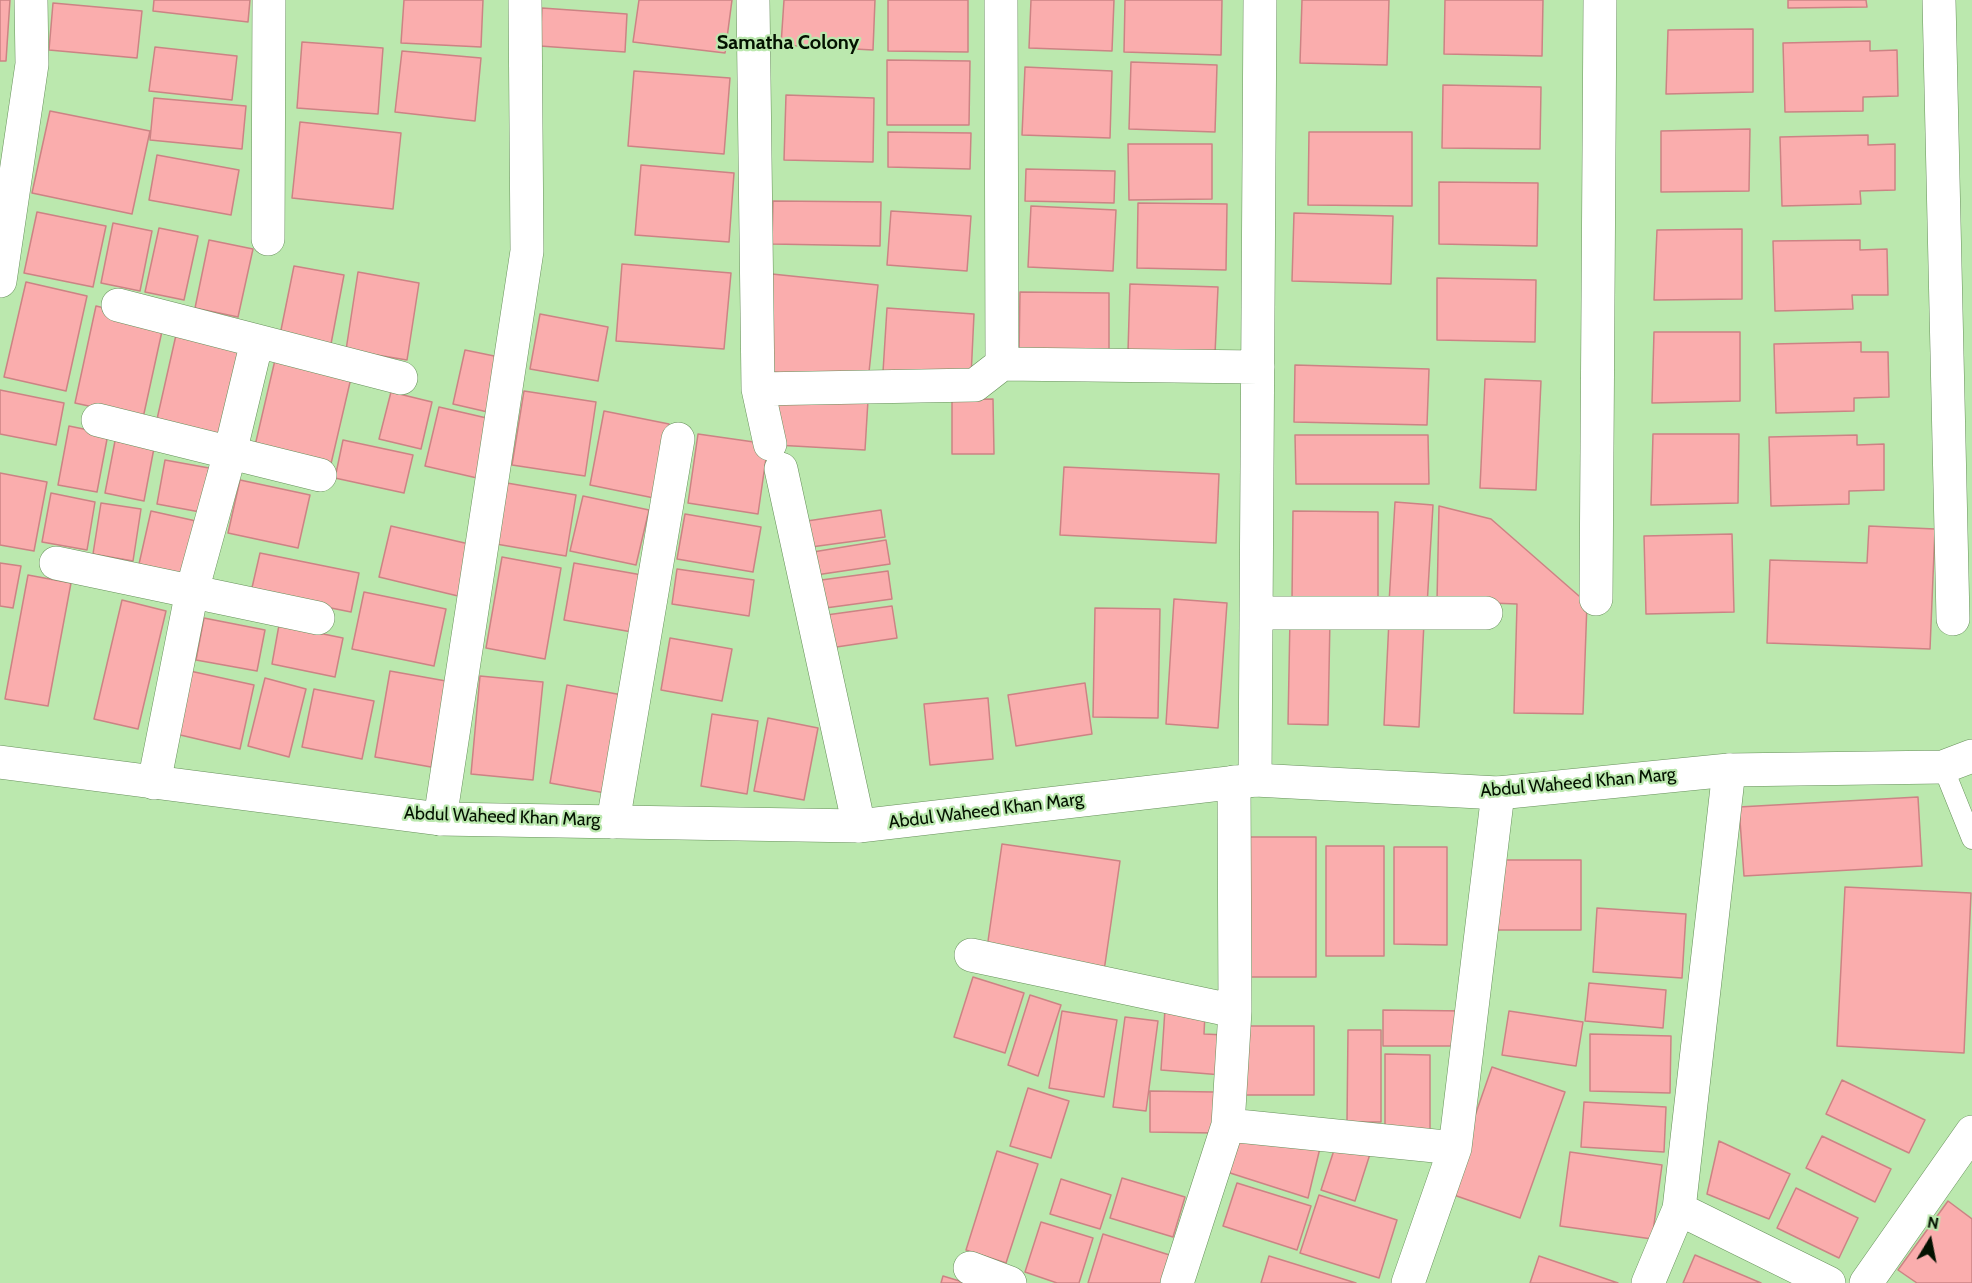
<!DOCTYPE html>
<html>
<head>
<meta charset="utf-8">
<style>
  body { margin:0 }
  #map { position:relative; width:1972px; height:1283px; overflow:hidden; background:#bbe8ae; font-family:Cabin,sans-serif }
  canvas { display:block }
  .north { position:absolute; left:1900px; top:1211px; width:60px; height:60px; -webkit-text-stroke:4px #bbe8ae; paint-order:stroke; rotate:10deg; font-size:16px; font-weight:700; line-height:24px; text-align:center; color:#041201 }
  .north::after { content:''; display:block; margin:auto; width:21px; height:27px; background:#041201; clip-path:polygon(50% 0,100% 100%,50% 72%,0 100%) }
</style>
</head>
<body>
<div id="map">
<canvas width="1972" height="1283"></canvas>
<div class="north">N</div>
</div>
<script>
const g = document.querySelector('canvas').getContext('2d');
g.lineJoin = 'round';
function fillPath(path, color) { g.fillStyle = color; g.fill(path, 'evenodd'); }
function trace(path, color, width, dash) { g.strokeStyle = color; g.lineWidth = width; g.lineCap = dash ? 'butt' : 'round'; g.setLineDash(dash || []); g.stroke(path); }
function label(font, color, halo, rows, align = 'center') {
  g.font = font + ' Cabin,sans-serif'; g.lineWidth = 4.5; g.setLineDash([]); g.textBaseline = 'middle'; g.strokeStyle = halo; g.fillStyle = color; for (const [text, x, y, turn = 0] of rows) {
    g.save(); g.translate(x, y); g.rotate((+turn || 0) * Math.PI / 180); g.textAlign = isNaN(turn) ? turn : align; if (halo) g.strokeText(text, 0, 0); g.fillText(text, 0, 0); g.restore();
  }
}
const building = new Path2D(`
  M0,0H10L6,61H0Z
  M154,0H250L248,22L153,11Z
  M404,0H483L481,47L401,43Z
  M639,0H732L725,53L633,42Z
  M784,0H875L873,50L781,45Z
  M888,0H968V52L888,51Z
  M1031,0H1114L1112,51L1029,48Z
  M1125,0H1222L1221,55L1124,52Z
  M1302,0H1389L1387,65L1300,63Z
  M1445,0H1543L1542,56L1444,54Z
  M1788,0H1866L1867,7L1788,8Z
  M53,3L142,11L137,58L49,50Z
  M542,8L627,14L625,52L540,46Z
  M1753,29V92L1666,94L1668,30Z
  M1870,41V51L1897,50L1898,96L1863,97V111L1785,112L1783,43Z
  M302,42L383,48L378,114L297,108Z
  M155,47L237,56L232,100L149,91Z
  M402,51L481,58L475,121L395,112Z
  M887,60L970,61L969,125H887Z
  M1131,62L1217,65L1215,132L1129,129Z
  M1025,67L1112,71L1110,138L1022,135Z
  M634,71L730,78L724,154L628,146Z
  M1443,85L1541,87L1540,149L1442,148Z
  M786,95L874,98L873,162L784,160Z
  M154,98L246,106L242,149L150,140Z
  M50,111L150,131L132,214L32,193Z
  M300,122L401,133L393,209L292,198Z
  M1750,129L1749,191L1661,192V131Z
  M888,132L971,133L970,169L888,167Z
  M1309,132H1412V206L1308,205Z
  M1868,135V145L1895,144V190L1860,191L1861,204L1782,206L1780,137Z
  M1128,144H1212V199L1129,200Z
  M157,155L239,170L231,215L149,200Z
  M641,165L734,173L729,242L635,235Z
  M1026,169L1115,171L1114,203L1025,201Z
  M1439,182L1538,183L1537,246L1439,244Z
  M773,201L881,202L880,246L772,244Z
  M1138,203L1227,204L1226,270L1137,268Z
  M1031,206L1116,210L1113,271L1028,267Z
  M891,211L971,216L967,271L887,265Z
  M37,212L106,226L93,287L24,273Z
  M1294,213L1393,216L1391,284L1292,281Z
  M113,223L152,231L140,291L101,283Z
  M159,228L198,236L184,300L145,292Z
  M1742,229V299L1654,300L1657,230Z
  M209,240L253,249L238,317L195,308Z
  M1860,240V250L1887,249L1888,295H1852L1853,309L1775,311L1773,241Z
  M622,264L731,273L724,349L616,341Z
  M294,266L344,275L331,344L280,335Z
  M358,272L419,283L407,360L346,350Z
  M772,274L878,285L868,382L763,371Z
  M1437,278L1536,280L1535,342L1437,340Z
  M26,282L87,296L66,391L4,377Z
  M1130,284L1218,287L1215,354L1128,351Z
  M1020,292L1109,293V359L1019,357Z
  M96,306L164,322L143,418L75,403Z
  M887,308L974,314L971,377L883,372Z
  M540,314L608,327L598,381L530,369Z
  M1654,332H1740V401L1652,403Z
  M176,335L244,350L223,443L155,428Z
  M1861,342V352H1888L1889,397L1854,398V411L1776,413L1774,344Z
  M465,350L504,358L492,413L453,404Z
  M275,360L351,378L330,468L254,450Z
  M1295,365L1429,369L1427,425L1294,422Z
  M1485,379L1541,381L1536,490L1480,488Z
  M0,390L64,403L56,445L0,434Z
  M524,391L596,402L585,476L512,465Z
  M391,392L432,402L421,449L379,439Z
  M778,396L868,400L865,450L776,445Z
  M993,399L994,454H952V400Z
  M439,407L491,419L477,478L425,466Z
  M604,411L669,424L654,498L590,485Z
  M69,426L108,434L97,492L58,485Z
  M698,434L768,444L758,514L688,503Z
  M1653,434H1739L1738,503L1651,505Z
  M1295,435H1428L1429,484H1296Z
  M1857,435V445L1884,444V490L1849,491V504L1771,506L1769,437Z
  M343,440L413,455L404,493L335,478Z
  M115,441L154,448L144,501L105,493Z
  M165,460L209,468L200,512L157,504Z
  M1064,467L1219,474L1216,543L1060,535Z
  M0,473L47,482L34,551L0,545Z
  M240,480L310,495L298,548L228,533Z
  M507,483L576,495L566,556L496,544Z
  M51,493L95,502L87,550L42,542Z
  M583,496L649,510L636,565L570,551Z
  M1395,502L1433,505L1427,606L1389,603Z
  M101,503L141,509L133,561L93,554Z
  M1439,506L1491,519L1587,603L1583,714L1514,713L1517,604L1437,601Z
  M881,510L885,537L811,547L807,521Z
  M151,511L196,521L184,574L139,564Z
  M1293,511L1378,512V601L1292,600Z
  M685,514L761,527L753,572L677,559Z
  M391,526L469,544L458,596L379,577Z
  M1869,526L1935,529L1930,649L1767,643L1770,560L1867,563Z
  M1732,534L1734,612L1646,614L1644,536Z
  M886,540L890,564L816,575L813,552Z
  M260,553L359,573L351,612L251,592Z
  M502,557L561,568L545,659L486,648Z
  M0,563L21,566L13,608L0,606Z
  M574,563L642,575L632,632L564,620Z
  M677,569L754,580L749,616L672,604Z
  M888,571L892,599L818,609L814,581Z
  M28,575L71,583L48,706L5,699Z
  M364,592L446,609L434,666L352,649Z
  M1174,599L1227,603L1218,728L1166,724Z
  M122,600L166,611L138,729L94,719Z
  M892,606L897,638L823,649L819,616Z
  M1095,608L1160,609L1158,718L1093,717Z
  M204,618L265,630L257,671L196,660Z
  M1290,618L1330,619L1328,725L1288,724Z
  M1389,620L1424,622L1419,727L1384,725Z
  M279,625L343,638L335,677L272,664Z
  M670,638L732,649L722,701L661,690Z
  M190,671L254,685L240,749L176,734Z
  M390,671L446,681L431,767L375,757Z
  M480,676L543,682L533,780L471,774Z
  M265,678L306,689L289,757L248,746Z
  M1085,683L1092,734L1016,746L1008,695Z
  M567,685L628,696L611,794L550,783Z
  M314,689L374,701L362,759L302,747Z
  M988,698L993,759L930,765L924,704Z
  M712,714L758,721L747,794L701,786Z
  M768,718L818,728L804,800L754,791Z
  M1918,797L1922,866L1744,876L1739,807Z
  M1244,837H1316V977H1244Z
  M1002,844L1120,861L1104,971L986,955Z
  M1326,846H1384V956H1326Z
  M1394,847H1447V945L1394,944Z
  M1497,860H1581V930H1498Z
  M1845,887L1971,893L1964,1053L1837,1046Z
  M1597,908L1686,914L1682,978L1593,972Z
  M973,977L1024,993L1005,1053L954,1037Z
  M1589,983L1666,990L1663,1028L1585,1021Z
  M1030,995L1061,1005L1038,1076L1008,1065Z
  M1165,1009L1205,1013L1204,1034L1225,1035L1222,1075L1161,1070Z
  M1383,1010L1466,1011L1465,1046H1383Z
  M1062,1011L1117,1020L1104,1097L1049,1088Z
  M1509,1011L1583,1022L1576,1066L1502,1055Z
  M1125,1017L1158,1021L1146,1111L1113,1107Z
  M1243,1026H1314V1095H1243Z
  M1348,1030H1381V1122H1347Z
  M1590,1034L1671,1036L1670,1093L1590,1091Z
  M1385,1054L1430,1055V1133H1385Z
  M1492,1067L1565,1092L1520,1218L1448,1193Z
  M1842,1080L1925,1120L1909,1153L1826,1114Z
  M1028,1088L1069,1101L1051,1158L1010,1146Z
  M1150,1091L1214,1092V1133L1150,1132Z
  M1584,1102L1666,1107L1664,1152L1581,1147Z
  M1239,1134L1320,1148L1308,1198L1227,1172Z
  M1822,1136L1891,1169L1875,1202L1806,1168Z
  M1719,1141L1790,1174L1769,1219L1707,1194Z
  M1336,1144L1370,1154L1355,1201L1321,1190Z
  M997,1151L1038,1164L1006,1263L966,1250Z
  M1570,1152L1662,1165L1652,1239L1560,1226Z
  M1122,1178L1185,1197L1173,1237L1110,1218Z
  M1061,1179L1111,1195L1100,1229L1050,1214Z
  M1237,1183L1311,1206L1297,1250L1223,1226Z
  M1796,1188L1858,1218L1839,1258L1777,1228Z
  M1319,1195L1397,1220L1379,1278L1300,1253Z
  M1948,1201L1972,1219V1283H1917L1898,1270Z
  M1041,1222L1093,1238L1079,1283H1057L1025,1272Z
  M1103,1234L1179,1258L1171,1283H1088Z
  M1695,1255L1761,1283H1683Z
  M1269,1256L1356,1283H1261Z
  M1539,1256L1618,1283H1530Z
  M943,1276L966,1283H941Z`);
fillPath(building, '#faadad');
trace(building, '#cc8384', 1.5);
const service = new Path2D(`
  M1943,767L1972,839`);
const minor = new Path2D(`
  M753,0L758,389L770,444
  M1001,0L1002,364
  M1939,0L1953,619
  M268,239L269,0
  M0,281L32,64L31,0
  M118,305L401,378
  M758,389L975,385L1002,364L1258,367
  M98,420L320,475
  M781,469L859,826
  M56,563L318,618
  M1596,599L1600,0
  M1256,613H1486
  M1255,780L1260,0
  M154,783L192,591L230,453L257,341
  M440,819L527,251L525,0
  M613,822L678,439
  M971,955L1235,1011
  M1228,1125L1455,1148
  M1679,1209L1829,1283
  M970,1268L1010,1283
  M1177,1283L1228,1125L1235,1011L1234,782
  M1408,1283L1455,1148L1498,793
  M1648,1283L1679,1209L1729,770
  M1866,1283L1972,1132`);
const tertiary = new Path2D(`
  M0,762L440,819L859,826L1255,780L1498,793L1729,770L1943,767L1972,756`);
trace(service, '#67905b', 21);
trace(minor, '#67905b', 34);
trace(tertiary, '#67905b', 34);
trace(service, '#fff', 20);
trace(minor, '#fff', 33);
trace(tertiary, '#fff', 33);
label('18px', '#041201', '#bbe8ae', [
  ["Abdul Waheed Khan Marg",1578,783,-5],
  ["Abdul Waheed Khan Marg",986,811,-7],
  ["Abdul Waheed Khan Marg",502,817,2]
]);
label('bold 20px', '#041201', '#bbe8ae', [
  ["Samatha Colony",788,43]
]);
</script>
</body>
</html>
